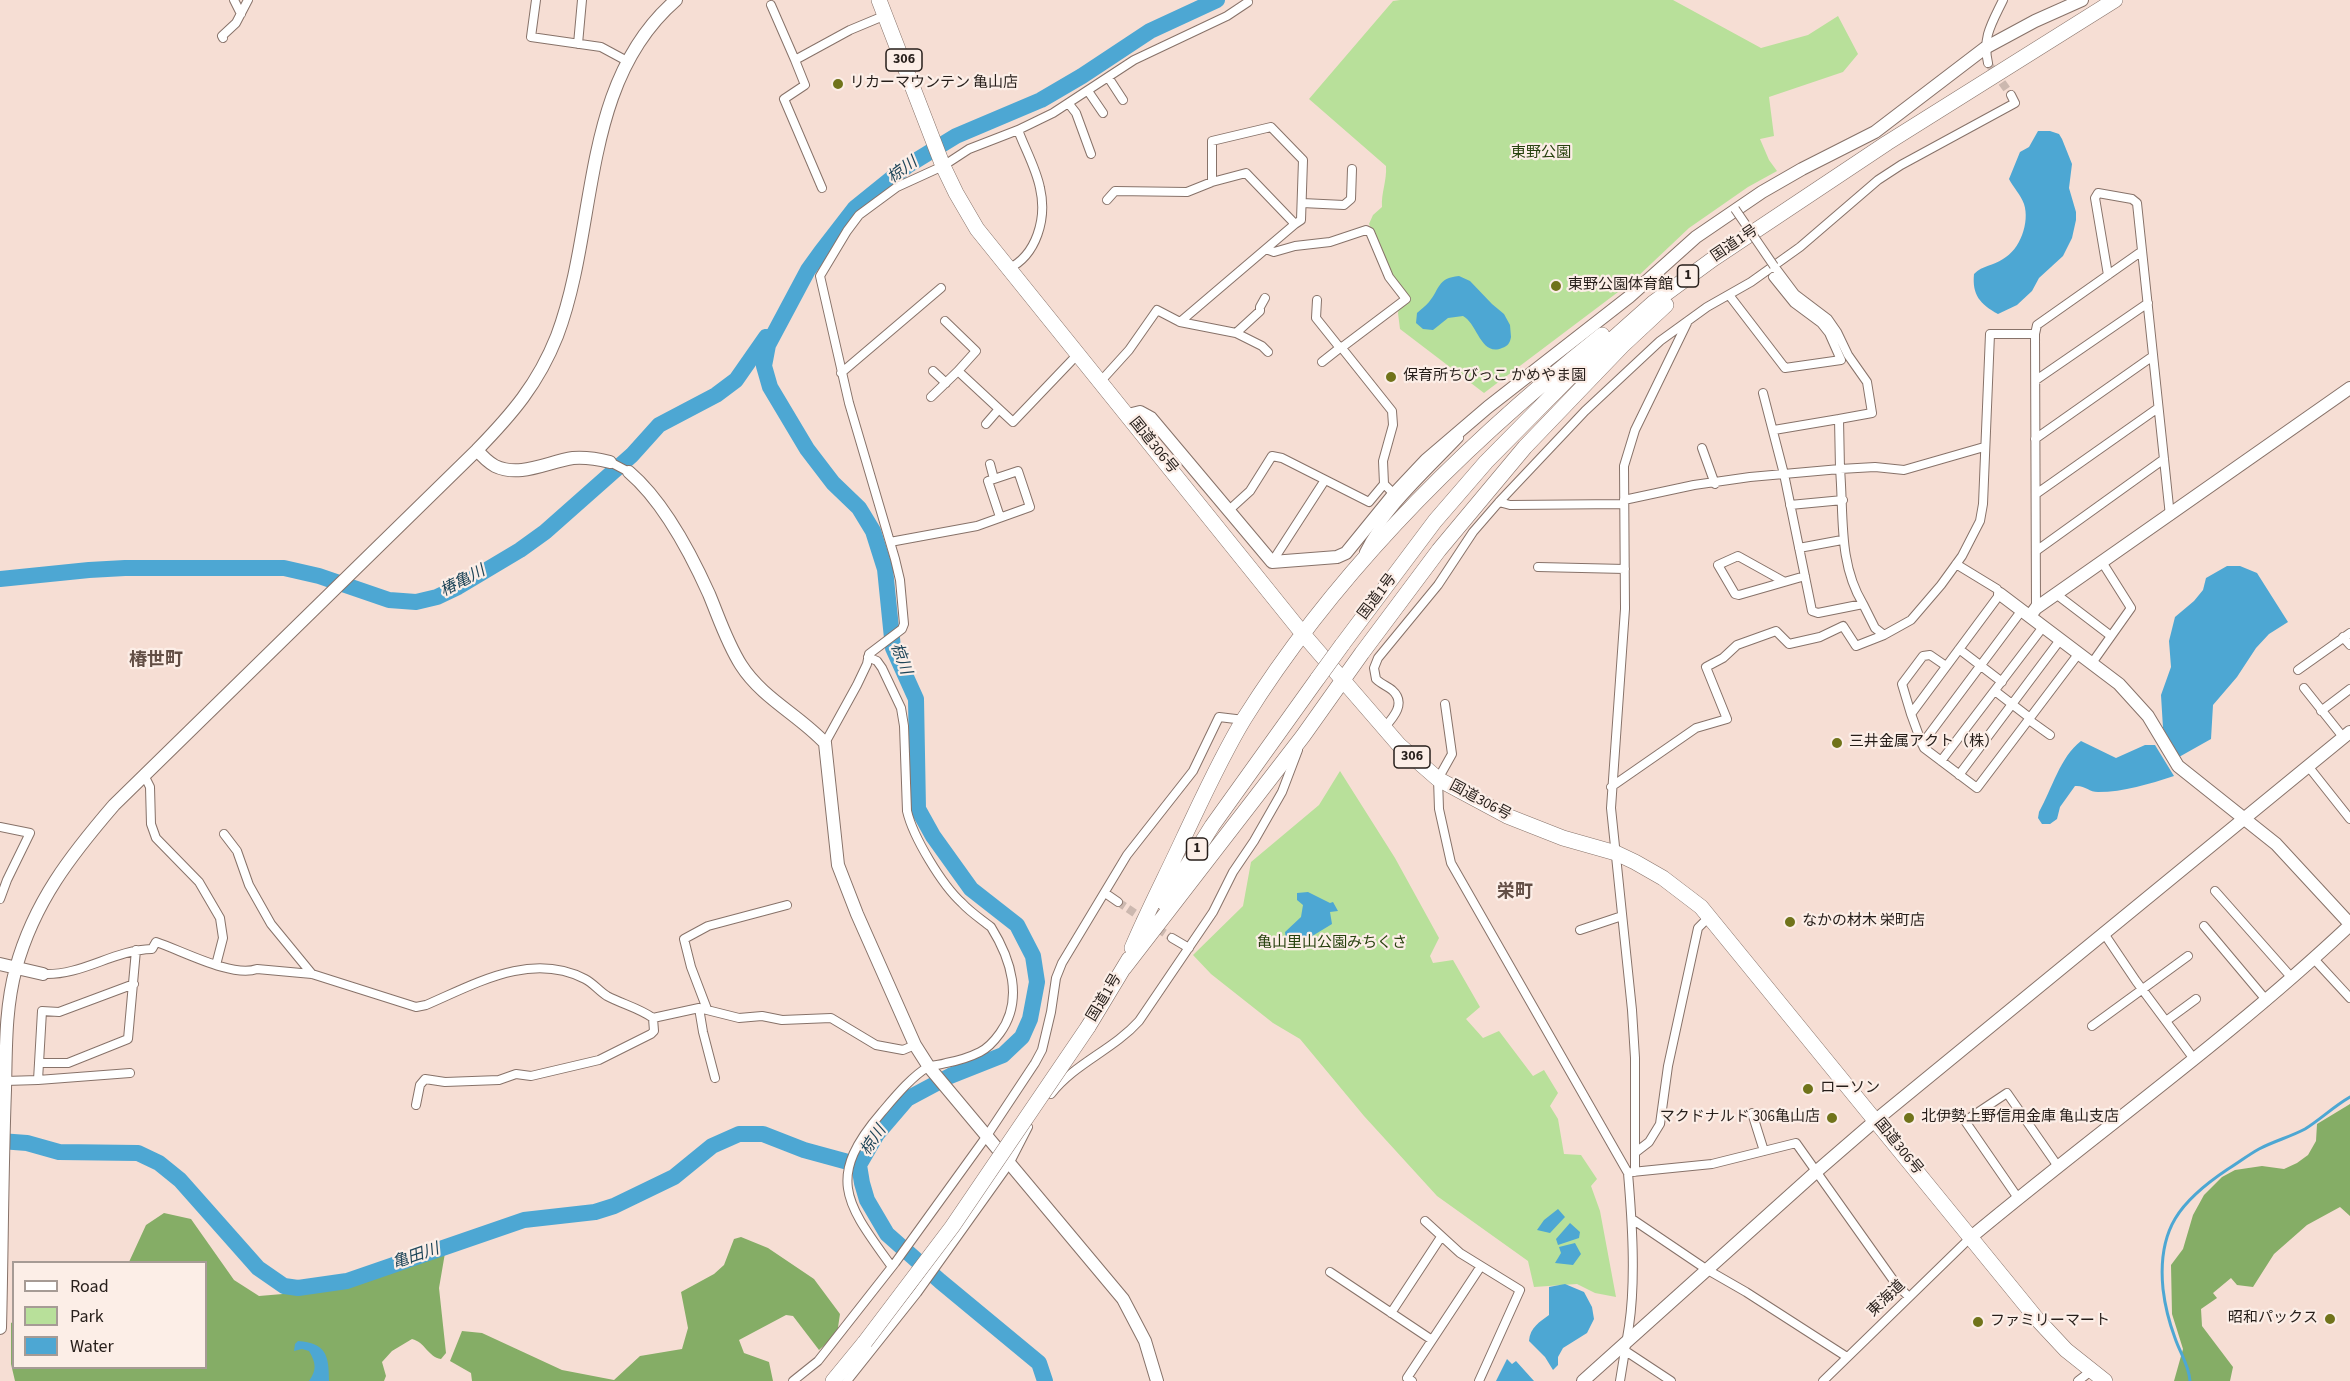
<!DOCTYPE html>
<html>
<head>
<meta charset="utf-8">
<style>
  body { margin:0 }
  #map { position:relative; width:2350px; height:1381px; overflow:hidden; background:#f6ded4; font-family:"Source Sans 3",sans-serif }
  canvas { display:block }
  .legend { position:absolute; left:12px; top:1261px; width:195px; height:108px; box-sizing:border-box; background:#fceee7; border:2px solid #a69b95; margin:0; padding:8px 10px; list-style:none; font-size:18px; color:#261e1a }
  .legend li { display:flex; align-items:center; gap:12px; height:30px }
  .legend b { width:30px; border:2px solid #a69b95 }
</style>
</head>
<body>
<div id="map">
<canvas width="2350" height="1381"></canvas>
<ul class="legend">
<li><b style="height:8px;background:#fff"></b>Road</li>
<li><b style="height:16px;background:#b8e09a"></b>Park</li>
<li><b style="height:16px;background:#4da7d3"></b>Water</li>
</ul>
</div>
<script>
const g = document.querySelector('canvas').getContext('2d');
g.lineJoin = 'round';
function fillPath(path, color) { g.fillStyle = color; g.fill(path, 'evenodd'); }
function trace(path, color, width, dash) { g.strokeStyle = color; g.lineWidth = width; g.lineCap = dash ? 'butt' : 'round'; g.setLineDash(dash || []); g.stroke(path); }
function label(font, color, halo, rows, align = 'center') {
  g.font = font + ' "Source Sans 3","Noto Sans JP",sans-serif'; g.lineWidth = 4.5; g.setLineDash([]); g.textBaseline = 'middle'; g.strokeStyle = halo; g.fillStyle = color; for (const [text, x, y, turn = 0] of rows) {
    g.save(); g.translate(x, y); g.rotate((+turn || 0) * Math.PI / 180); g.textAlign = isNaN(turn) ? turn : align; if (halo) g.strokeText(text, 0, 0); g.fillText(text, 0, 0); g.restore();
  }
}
fillPath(new Path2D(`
  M1400,0H1673L1761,48L1808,35L1838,16L1858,54L1843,72L1769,97L1774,136L1760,139L1769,160L1777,171L1748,187L1689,228L1634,280L1484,393L1400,329L1398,313L1401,297L1369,224L1373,215L1382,207C1381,193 1387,181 1386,166L1309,99L1393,1Z
  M1340,771L1395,858L1439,938L1430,956L1433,963L1453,960L1480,1007L1466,1019L1483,1038L1499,1031L1533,1076L1544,1070L1558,1093L1550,1106L1558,1119L1564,1154L1581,1155L1597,1179L1591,1186L1600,1211L1616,1297L1595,1293L1577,1284L1534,1287L1528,1261L1437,1196L1364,1116L1300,1039L1273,1023L1211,974L1193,955L1243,906L1251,862L1319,805Z`), '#b8e09a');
fillPath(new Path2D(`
  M2350,1104V1216L2340,1207L2307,1225L2274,1254L2253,1287L2237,1285L2231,1278L2213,1293L2217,1298L2201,1309L2202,1326L2233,1367L2230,1381H2174L2183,1349L2172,1314L2171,1265L2183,1249L2193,1215L2204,1195L2222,1177L2235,1170L2262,1166L2284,1169L2297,1163L2308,1155L2316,1141L2317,1124Z
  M164,1213L191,1219L234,1280L259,1296L330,1290L445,1253L439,1288L446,1353L441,1359C428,1357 425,1342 412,1339L392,1351L382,1362L386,1376L384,1381H15L11,1364V1323L13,1322L14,1368H206V1262H129L146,1225Z
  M741,1237L768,1248L814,1279L840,1314L837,1334L819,1350L793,1316L786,1315L739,1340L744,1353L769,1362L773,1381H472L471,1373L450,1361L462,1331L482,1333L562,1370L614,1380L640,1356L682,1349L688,1328L681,1292L714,1274L724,1265L734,1239Z`), '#85ad66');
fillPath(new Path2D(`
  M2038,131H2050L2059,134L2062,139L2072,164L2069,188L2076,212V220L2072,238L2063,256L2039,278L2032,291L2017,305L1998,314C1980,304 1972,295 1974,274C1983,265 1993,266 2003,259C2020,250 2030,222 2024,204C2021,195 2013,187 2009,179L2020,152L2029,147Z
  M1459,276L1470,281L1492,304L1504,314L1510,325L1511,337C1510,343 1508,346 1502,348C1481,357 1477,323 1463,316L1448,318L1433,330L1423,329L1416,323L1417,313C1421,309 1426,306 1429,302C1440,289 1437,278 1459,276Z
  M2227,566H2240L2257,573L2288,622L2269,634L2256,648L2237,677L2213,705L2211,739L2179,757L2163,728L2161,695L2171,667L2169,641L2175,617L2194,601L2203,590L2206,578Z
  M2081,741L2116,758L2145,745H2155L2174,776C2149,784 2124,792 2098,792C2089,792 2085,785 2075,786L2060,807L2057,819L2050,824H2042L2038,818L2039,812C2052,789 2060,757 2081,741Z
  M1308,892L1330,903L1333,902L1338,911L1330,912L1332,924L1309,938L1307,937L1295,945L1286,939L1285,932L1301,917L1303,905L1297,900V893Z
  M1558,1209L1565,1217L1550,1233L1537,1230L1544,1220Z
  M1570,1223L1580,1232L1579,1238L1558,1245L1556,1239Z
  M1575,1243L1581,1254L1573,1265L1555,1263L1561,1253L1559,1247Z
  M1565,1284L1584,1292L1592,1307L1594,1319L1587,1333L1563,1348L1558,1357V1365L1553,1370L1545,1357L1529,1341C1530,1327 1540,1322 1549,1315V1287Z
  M298,1341C326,1343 329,1355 329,1381H309C317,1370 316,1363 309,1351L302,1349L294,1351L295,1344Z
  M1507,1359L1512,1364L1516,1361L1534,1381H1496Z`), '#4da7d3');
trace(new Path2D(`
  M2190,1381C2189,1365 2180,1353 2175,1338C2169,1322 2165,1306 2163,1289C2157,1229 2180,1201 2228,1169C2238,1163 2248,1155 2259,1149C2274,1141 2290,1137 2305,1129C2321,1119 2334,1106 2350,1097`), '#4da7d3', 3);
trace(new Path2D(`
  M0,579L89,570L125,568H284L319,576L389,600L416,602L437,597L458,587L520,550L545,532L632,455L659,425L716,395L736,380L766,337
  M0,1141L27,1143L59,1152L138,1153L159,1163L180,1180L258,1268L284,1286L298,1288L347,1281L524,1220L595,1212L614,1206L674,1177L712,1146L739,1134H763L804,1150L859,1165
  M1045,1381L1039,1363L940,1281L887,1234L867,1200L862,1183L859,1165L877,1134L907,1099L950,1076L1003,1055L1022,1037L1030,1019L1037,982L1033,956L1017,925L971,889L933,836L918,809L916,699L893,648L885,569L873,531L859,508L833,483L807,449L770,387L764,366L768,345L808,270L821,252L855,208L907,166L956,136L1041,100L1082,76L1150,31L1217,0`), '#4da7d3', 16);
trace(new Path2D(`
  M1988,63L2011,95
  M1118,902L1172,938`), '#ccb8af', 8, [8, 4]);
const street = new Path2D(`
  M234,0L241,14
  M536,0L531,37L601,47L627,61
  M771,5L795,60L850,30L886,15
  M223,38L222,36L236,23L248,0
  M578,44L582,0
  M795,60L805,85L784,99L822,188
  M1988,63C1982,37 1992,23 2003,0
  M1108,77L1123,100
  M1088,91L1103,113
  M1069,104L1076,113L1091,154
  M1212,182V141L1271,127L1303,160L1301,220L1295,224
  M1302,203L1344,205L1351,199L1352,169
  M1266,249L1274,252L1295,246L1330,242L1366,230L1370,232L1389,277L1406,299L1341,348
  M1008,269C1037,255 1047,218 1040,188C1036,168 1025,149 1018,130
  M2108,275L2095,198L2098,193L2132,199L2137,203L2170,516
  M1729,295L1785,368L1841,360L1829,333L1821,323L1794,303L1773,277
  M1317,300L1316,318L1340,348
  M945,321L976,351L958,371
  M1180,322L1236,333L1260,311V307L1265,298
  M1236,333L1262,346L1268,352
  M1322,362L1341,347L1392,411L1393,425L1383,461L1384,484
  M933,371L946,383
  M841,373L941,288
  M2036,380L2148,303
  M1100,382L1129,350L1157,310L1180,322L1295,224L1246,173L1212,182L1187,192L1115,191L1107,200
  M1763,393L1784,474L1812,611L1818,613L1863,604C1838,563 1844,515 1840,469L1875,467L1904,470L1984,447
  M931,397L958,371L1013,422L1077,355
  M986,424L999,409
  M1774,430L1839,419
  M2035,439L2153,356
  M1702,448L1715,484
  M610,462L629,472
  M990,464L994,479
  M2036,494L2158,408
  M1624,500L1694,485L1750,477L1840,469L1839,419L1872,413L1867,382L1848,355L1837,332L1828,319L1795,294L1774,266
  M1499,502L1510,505L1624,504
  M1790,505L1843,500
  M1228,511L1250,491L1272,456L1282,458L1369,502L1384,484L1394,494
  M890,542L977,526L1030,507L1018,471L988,481L1000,517
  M1799,548L1842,540
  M2036,551L2164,459
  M1364,552C1385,509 1426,473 1459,438
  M1272,562L1325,480
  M1538,567L1625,569
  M1783,581L1738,556L1718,565L1735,594L1739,595L1805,576
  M2056,594L2111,636
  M1863,604L1875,628L1884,635L1911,620L1941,585L1962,556L1980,521L1983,504L1990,334H2035
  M2036,608L2035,334L2037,325L2142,251
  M2022,610L1922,744L1924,748L1977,788L2079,653
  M2343,637L2350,645
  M1959,649L2002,682
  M868,657L877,661L882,668L901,708L904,726L907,811C913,837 942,885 962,903C970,912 981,919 991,927C1011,959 1024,1000 1000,1033C995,1040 988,1048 980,1052C970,1057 957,1061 946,1063C940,1065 933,1065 928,1067C912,1076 894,1098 882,1112C824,1179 847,1204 892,1267
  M2092,663L2131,608L2102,562
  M2298,670L2350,633
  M2304,688L2343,737
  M1995,691L2030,718
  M1445,704L1452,754L1438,779L1439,809L1451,863L1628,1173C1632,1220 1636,1279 1629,1326C1626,1344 1623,1362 1620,1381
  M2321,711L2350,689
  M1911,714L1902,684L1923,656L1930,655L1946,666
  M2029,720L2050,735
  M1384,728C1393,718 1407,703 1392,690C1387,686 1381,684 1376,679L1374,668L1378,658L1438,585L1473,532L1499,502L1585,411L1660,341L1707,307L1751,282L1800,247L1878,180L1901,165L2015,103L2011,95
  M825,743L857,685L867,664L869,654L902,629L904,624L900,580L895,559L849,403L820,276L847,231L859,215L897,187L943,166L969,149L1018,130L1053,113L1134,60L1227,16L1248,2
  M1922,744L1911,714L2000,594L1997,589L1956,564
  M1941,761L2043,627
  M2308,766L2350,819
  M144,775L150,787L151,824L156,838L199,882L220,918L223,938L216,965
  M1959,775L2060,640
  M1611,787L1696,728L1727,719L1706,667L1723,658L1737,645L1776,631L1789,644L1820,637L1843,626L1856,646L1884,635
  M0,827L30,833L7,880L0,899
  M224,834L237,851L249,885L271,924L312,974
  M2215,891L2292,978
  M1105,893L1118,902
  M2204,926L2267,1001
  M1580,930L1622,916
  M2103,932L2136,981L2194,1059
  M1172,938L1189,948
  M2314,959L2350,998
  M43,974C82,976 113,950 152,949L156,942C181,950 232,978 257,969L312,974L416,1007L426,1005C475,984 531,951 585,979C593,983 599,991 607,996C622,1004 639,1008 653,1018L699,1008L739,1018L762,1016L782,1020L831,1018L876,1045L903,1050L915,1045
  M699,1008L703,1032L715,1078
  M707,1009L691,967L684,939L708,926L787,905
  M2166,1021L2196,999
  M2092,1026L2188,956
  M39,1063L42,1011L59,1012L134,984
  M38,1080L130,1073
  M5,1081L38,1080L39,1063H68L128,1039L136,950
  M1051,1094C1075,1063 1113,1050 1139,1021L1213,912L1233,872L1254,841L1282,792L1298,750
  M416,1105L420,1085L425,1079L445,1082L499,1080L516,1074L531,1076L599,1060L651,1034L654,1031L653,1018
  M1752,1113L1764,1151
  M1636,1152L1649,1142L1660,1124L1668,1066L1698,928L1709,917
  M1632,1172L1712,1164L1796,1143L1896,1284L1909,1297
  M1635,1172V1058L1632,1010L1611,808L1625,609L1624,466L1635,430L1687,323
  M2018,1198L1965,1121L2007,1093L2057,1165
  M1632,1219L1706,1269L1746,1292L1847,1357
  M1425,1221L1460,1253L1520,1290L1479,1381
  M1330,1272L1432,1340
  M1391,1313L1441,1237
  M1624,1350L1671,1381
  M793,1381L818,1361L895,1263L986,1137L1035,1063L1042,1050L1051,1012L1056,978L1062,963L1127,855L1193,771L1219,717L1244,720
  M847,1381L917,1293L1009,1164L1028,1127
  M1412,1381L1407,1378L1481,1266
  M1823,1381L1970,1238
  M2078,1381L2091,1371`);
const secondary = new Path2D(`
  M1128,415L1140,412L1151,418L1272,562L1337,557L1346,553L1394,494L1426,460L1488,407L1629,297L1696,237L1762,192L1802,169L1875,132L1985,48L2035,21L2082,0
  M477,450C482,456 488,462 495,466C520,478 547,462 573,458C586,457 598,459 610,462
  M629,472C663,501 691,554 709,594C719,618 727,643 741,665C762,698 799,715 825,743L838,865L857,914L915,1045L929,1067L1123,1299L1145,1341L1157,1381
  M2000,594L2119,684L2148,716L2178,766L2276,844L2350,924
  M2030,616L2036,608L2350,388
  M0,964L43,974
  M1970,1238C2096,1133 2230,1038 2350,925
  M0,1328C2,1248 2,1169 5,1090C6,1049 5,1008 16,968C34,902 71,855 114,805L477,450C512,414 538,384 557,336C599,225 579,84 676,0
  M1583,1381L1817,1171L1876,1120L2350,732`);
const highway = new Path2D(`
  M879,0L943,166L956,193L977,229L1303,634L1399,745L1438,779L1507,816L1563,838L1616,853L1635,862L1663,878L1701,907L2037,1319L2066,1350L2105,1381
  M1342,645L1435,521L1486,462L1571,376L1653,303L1713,259L1887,143L2115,0
  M1164,903L1212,826L1318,678
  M1132,948C1148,910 1167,874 1184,837C1203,797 1221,757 1244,719C1337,570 1465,444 1602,335
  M1124,968L1303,736L1362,653L1439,550L1525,447L1622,346L1666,305
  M1088,1027L1129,959
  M833,1381L865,1342`);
trace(street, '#877269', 10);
trace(secondary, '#877269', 14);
trace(highway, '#877269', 16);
trace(street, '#fff', 8);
trace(secondary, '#fff', 12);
trace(highway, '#fff', 15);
const streetBridge = new Path2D(`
  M1735,209L1774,266`);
const highwayBridge = new Path2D(`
  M1318,678L1342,645
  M865,1342L952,1227L1088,1027`);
trace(streetBridge, '#877269', 10, []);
trace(highwayBridge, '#877269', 16, []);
trace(streetBridge, '#fff', 8);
trace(highwayBridge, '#fff', 15);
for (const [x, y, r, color] of [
  [838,84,6,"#70731a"],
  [1556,286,6,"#70731a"],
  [1391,377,6,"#70731a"],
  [1837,743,6,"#70731a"],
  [1790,922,6,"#70731a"],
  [1808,1089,6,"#70731a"],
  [1832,1118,6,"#70731a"],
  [1909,1118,6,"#70731a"],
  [2330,1319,6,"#70731a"],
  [1978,1322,6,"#70731a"]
]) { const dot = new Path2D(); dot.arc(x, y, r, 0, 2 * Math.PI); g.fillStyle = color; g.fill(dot); trace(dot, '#fceee7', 2); }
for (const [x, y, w] of [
  [904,60,36],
  [1688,276,21],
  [1412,757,36],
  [1197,849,21]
]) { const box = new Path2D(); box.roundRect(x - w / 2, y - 11, w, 22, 4.5); g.fillStyle = '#fceee7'; g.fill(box); trace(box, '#261e1a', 1.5); }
label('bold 14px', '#261e1a', null, [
  ["306",904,60],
  ["1",1688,276],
  ["306",1412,757],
  ["1",1197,849]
]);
label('15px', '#261e1a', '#fceee7', [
  ["リカーマウンテン 亀山店",850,84],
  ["東野公園体育館",1568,286],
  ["保育所ちびっこ かめやま園",1403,377],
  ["三井金属アクト（株）",1849,743],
  ["なかの材木 栄町店",1802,922],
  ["ローソン",1820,1089],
  ["マクドナルド 306亀山店",1820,1118,"right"],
  ["北伊勢上野信用金庫 亀山支店",1921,1118],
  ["昭和パックス",2318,1319,"right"],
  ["ファミリーマート",1990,1322]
], 'left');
label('15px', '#27410e', '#fceee7', [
  ["東野公園",1541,154],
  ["亀山里山公園みちくさ",1332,944]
]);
label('15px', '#261e1a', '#fceee7', [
  ["国道1号",1735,244,-34],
  ["国道306号",1153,446,51],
  ["国道1号",1378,597,-53],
  ["国道306号",1480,801,28],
  ["国道1号",1105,998,-59],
  ["国道306号",1898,1147,51],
  ["東海道",1887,1299,-44]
]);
label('italic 16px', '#1f4659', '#fceee7', [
  ["椋川",903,171,-36],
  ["椿亀川",463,582,-28],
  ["椋川",900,659,70],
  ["椋川",874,1141,-56],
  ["亀田川",416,1257,-19]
]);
label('bold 18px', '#624e45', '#fceee7', [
  ["椿世町",156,661],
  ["栄町",1515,893]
]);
</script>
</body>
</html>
